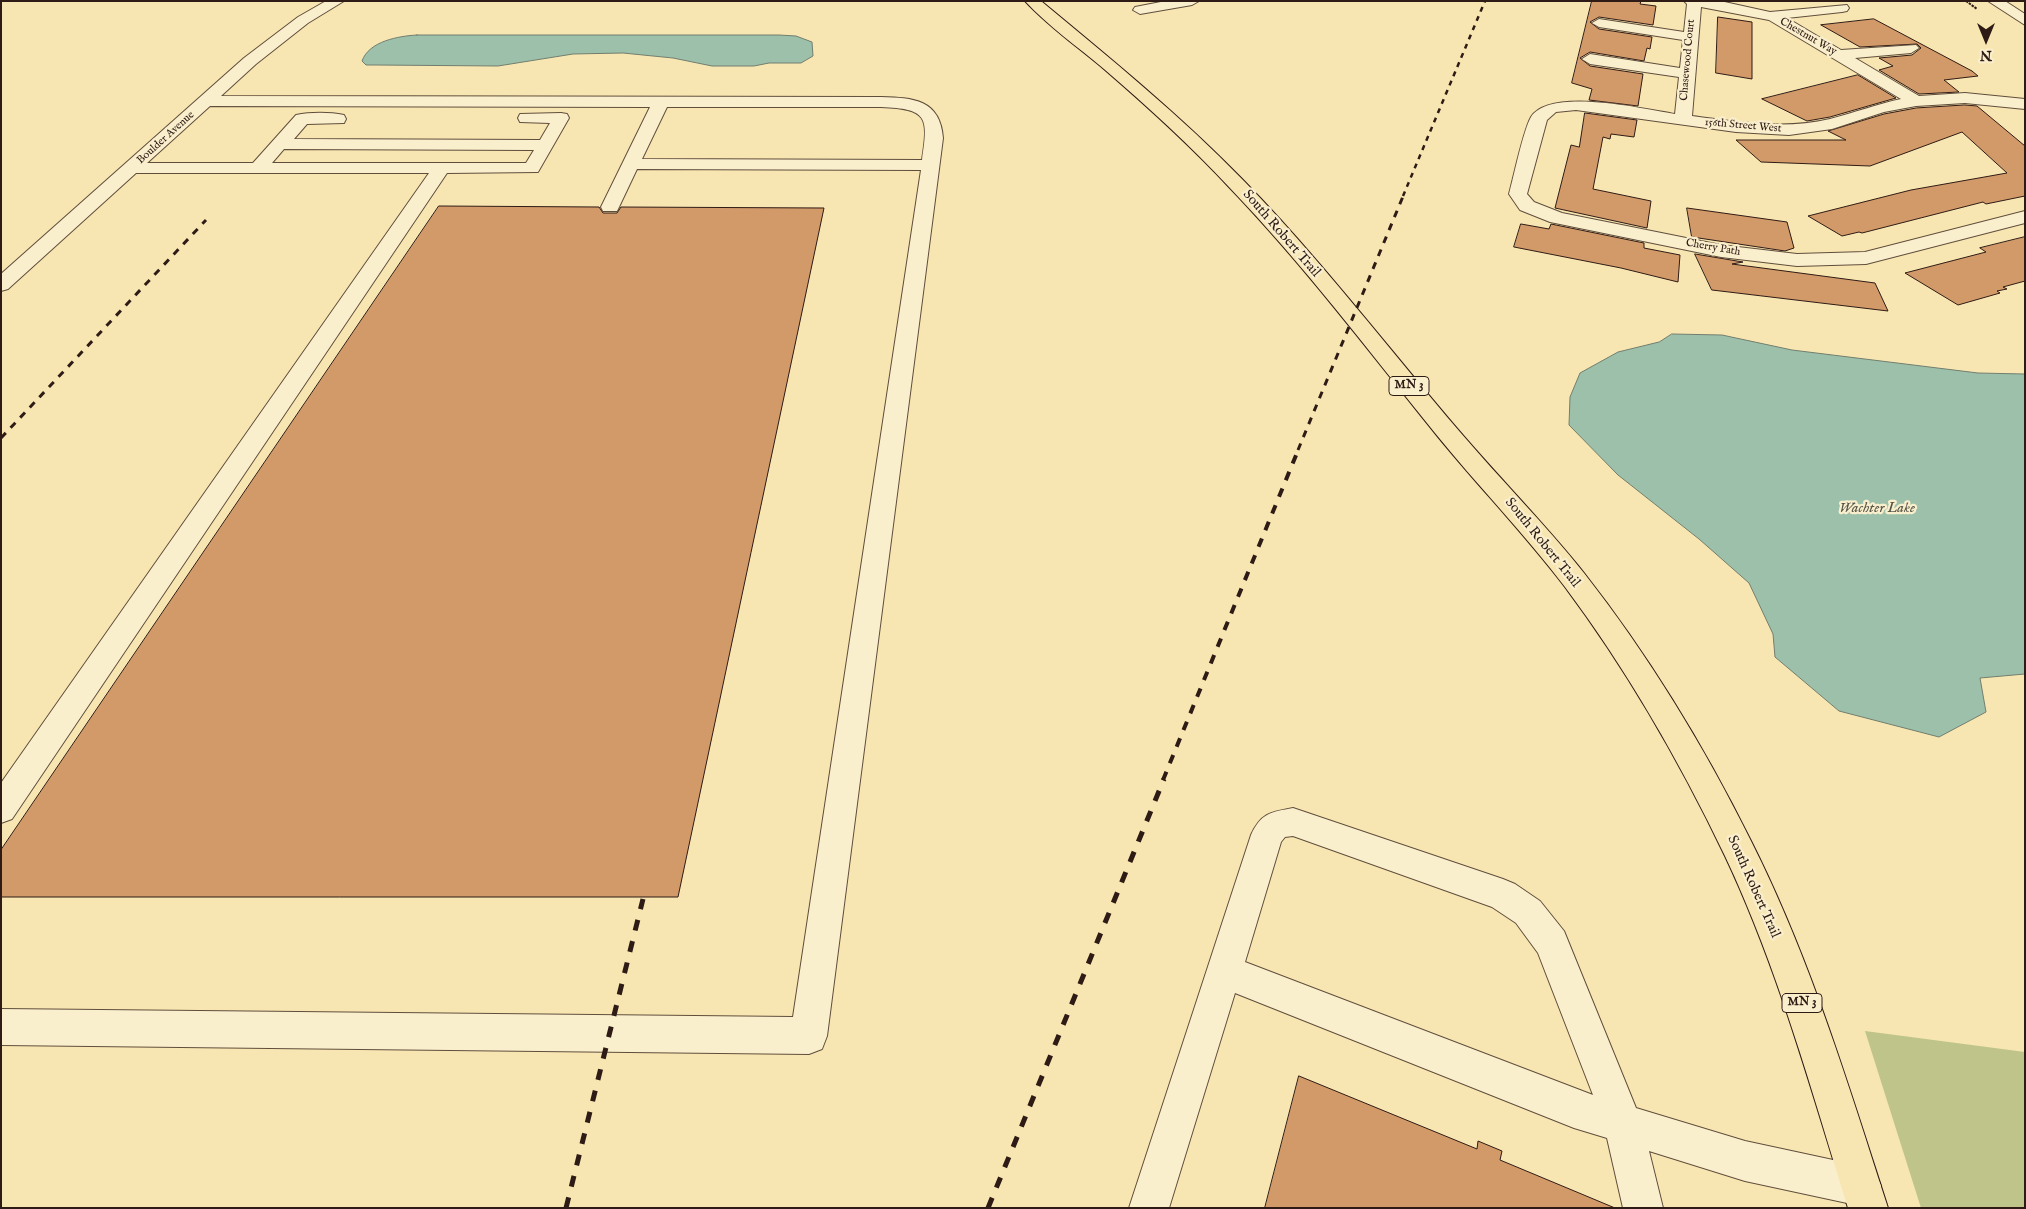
<!DOCTYPE html>
<html>
<head>
<meta charset="utf-8">
<style>
  body { margin:0 }
  #map { position:relative; width:2026px; height:1209px; overflow:hidden; background:#f8e6b2; font-family:"IM FELL English",serif }
  canvas { display:block }
  .frame { position:absolute; inset:0; border:2px solid #2e1b15; pointer-events:none }
  .north { position:absolute; left:1961px; top:15px; width:50px; height:50px; -webkit-text-stroke:4px #faefcd; paint-order:stroke; rotate:180deg; font-size:14px; font-weight:700; line-height:20px; text-align:center; color:#2e1b15 }
  .north::after { content:''; display:block; margin:auto; width:18px; height:22px; background:#2e1b15; clip-path:polygon(50% 0,100% 100%,50% 72%,0 100%) }
</style>
</head>
<body>
<div id="map">
<canvas width="2026" height="1209"></canvas>
<div class="frame"></div>
<div class="north">N</div>
</div>
<script>
const g = document.querySelector('canvas').getContext('2d');
g.lineJoin = 'round';
function fillPath(path, color) { g.fillStyle = color; g.fill(path, 'evenodd'); }
function trace(path, color, width, dash) { g.strokeStyle = color; g.lineWidth = width; g.lineCap = dash ? 'butt' : 'round'; g.setLineDash(dash || []); g.stroke(path); }
function label(font, color, halo, rows, align = 'center') {
  g.font = font + ' "IM FELL English",serif'; g.lineWidth = 4.5; g.setLineDash([]); g.textBaseline = 'middle'; g.strokeStyle = halo; g.fillStyle = color; for (const [text, x, y, turn = 0] of rows) {
    g.save(); g.translate(x, y); g.rotate((+turn || 0) * Math.PI / 180); g.textAlign = isNaN(turn) ? turn : align; if (halo) g.strokeText(text, 0, 0); g.fillText(text, 0, 0); g.restore();
  }
}
fillPath(new Path2D(`
  M1865,1031L2025,1052V1208H1921Z`), '#bfc48a');
const water = new Path2D(`
  M417,35H779L796,36L812,42L813,56L801,63H769L754,66H712L673,58L623,53L573,54L498,66L376,65H366L362,61C369,41 399,36 417,35Z
  M1672,334L1722,335L1792,350L1978,373L2025,374V674L1980,678L1986,712L1939,737L1839,711L1775,657L1773,634L1749,583L1699,539L1618,475L1569,425L1570,397L1580,373L1618,352L1659,342Z`);
fillPath(water, '#9dc0aa');
trace(water, '#717e6e', 1);
const building = new Path2D(`
  M1592,1H1641L1640,4L1656,6L1653,25L1599,17L1590,22L1599,29L1652,37L1650,49L1647,48L1644,61L1590,52L1580,58L1590,66L1643,74L1638,106L1589,100L1592,89L1572,83Z
  M1718,17L1752,22V79L1716,73Z
  M1874,19L1972,71L1978,76L1944,80L1959,92L1919,94L1879,70L1893,66L1879,58L1912,55L1921,48L1917,44L1860,47L1821,25Z
  M1858,75L1896,98L1830,117L1807,121L1762,99Z
  M1965,105L1977,106L2025,146V196L1986,204L1983,202L1862,233L1859,232L1842,236L1808,216L1911,190L2007,173L1962,132L1870,166L1761,162L1736,140H1846L1828,131L1884,114L1916,108Z
  M1585,113L1637,120L1634,137L1611,134L1610,139L1603,137L1593,189L1651,201L1647,228L1555,208L1571,145L1579,147Z
  M439,206L599,207L603,213H617L621,207L824,208L678,897H1V850Z
  M1687,208L1787,222L1794,248L1785,251L1692,237Z
  M1521,224L1549,229L1551,224L1644,243V248L1680,255L1678,282L1621,268L1514,247Z
  M2025,237V281L2003,287L2007,289L1997,291L2000,293L1958,305L1905,273L1986,252L1980,248Z
  M1695,254L1743,262L1732,264L1875,283L1888,311L1712,290Z
  M1299,1076L1477,1149L1478,1141L1502,1151L1500,1160L1615,1208H1265Z`);
fillPath(building, '#d29969');
trace(building, '#2e1b15', 1);
const minor = new Path2D(`
  M326,1H344L308,23L256,64L221,96L881,97C913,98 940,99 943,138L827,1036L822,1049L809,1054L1,1045V1009L793,1017L921,170L637,169L619,207L617,211H603L601,207L650,107L210,106L147,163H253L296,115C310,112 330,112 344,115L346,119L344,123L307,124L294,139L540,140L550,123L520,122L518,118L520,114L561,113L567,114L569,118L538,172L447,173L12,819L1,823V783L429,173H136L8,289L1,291V274L244,58L298,17ZM667,107H881C927,109 929,116 922,160L642,159ZM284,149L534,150L526,163H272Z
  M1166,1H1199L1192,5L1140,14L1133,10L1135,7Z
  M1684,1H1720L1770,12L1847,5L1849,8L1847,11L1842,12L1787,18L1841,50L1916,45L1919,48L1911,53L1855,58L1919,96L1965,93L2025,99V109L1965,103L1916,106L1884,112L1832,129L1789,135L1736,132L1576,110L1556,112L1547,120L1527,194L1534,202L1562,213L1721,245L1797,254L1865,252L2025,211V223L1866,264L1797,266L1721,257L1550,222L1520,210L1509,194C1514,176 1523,131 1531,117C1550,87 1644,109 1675,114L1679,77L1590,64L1582,59L1590,54L1680,68L1683,40L1599,27L1592,23L1599,19L1684,32L1687,4ZM1701,7L1769,20L1901,99C1877,104 1854,113 1830,119C1785,130 1737,122 1692,116Z
  M1988,1H2005L2025,14V25Z
  M1293,808L1503,879L1515,884L1540,901L1564,931L1636,1108L1745,1141L1861,1166L1875,1172L1881,1186L1875,1200L1861,1206L1745,1181L1649,1151L1663,1208H1623L1607,1138L1574,1128L1235,993L1169,1208H1129L1251,835C1261,813 1271,812 1293,808ZM1293,836L1492,907L1516,923L1538,953L1593,1095L1245,962L1281,842L1285,837Z`);
const major = new Path2D(`
  M1025,1H1041C1111,59 1181,116 1244,181C1321,260 1388,348 1460,432C1501,480 1545,524 1584,573C1649,656 1705,748 1751,841C1810,958 1848,1084 1888,1208H1848C1811,1089 1778,968 1725,856C1680,762 1627,670 1565,587C1524,533 1477,485 1435,433C1368,350 1303,264 1229,187C1190,145 1148,107 1104,69C1078,47 1048,26 1025,1Z`);
trace(minor, '#604e3c', 2);
trace(major, '#2e1b15', 2);
trace(new Path2D(`
  M1966,1L1977,9`), '#2e1b15', 2, [2.5, 1]);
fillPath(minor, '#faefcd');
fillPath(major, '#f8e6b2');
trace(new Path2D(`
  M1403,196L1485,1`), '#2e1b15', 2.5, [5, 5]);
trace(new Path2D(`
  M1,438L206,220
  M1298,450L1404,194`), '#2e1b15', 3, [7, 7]);
trace(new Path2D(`
  M1163,780L1299,448`), '#2e1b15', 4, [9, 9]);
trace(new Path2D(`
  M566,1208L643,899
  M988,1208L1164,779`), '#2e1b15', 5, [11, 11]);
label('11px', '#2e1b15', '#faefcd', [
  ["Chestnut Way",1808,37,30],
  ["Chasewood Court",1688,60,-85],
  ["156th Street West",1743,126,5],
  ["Boulder Avenue",166,138,-42],
  ["Cherry Path",1713,248,10]
]);
for (const [x, y, w] of [
  [1409,386,40],
  [1802,1003,40]
]) { const box = new Path2D(); box.roundRect(x - w / 2, y - 9.5, w, 19, 4); g.fillStyle = '#faefcd'; g.fill(box); trace(box, '#2e1b15', 1); }
label('bold 12px', '#2e1b15', null, [
  ["MN 3",1409,386],
  ["MN 3",1802,1003]
]);
label('14px', '#2e1b15', '#faefcd', [
  ["South Robert Trail",1281,234,49],
  ["South Robert Trail",1542,543,51],
  ["South Robert Trail",1753,887,66]
]);
label('italic 15px', '#555549', '#faefcd', [
  ["Wachter Lake",1877,509]
]);
</script>
</body>
</html>
